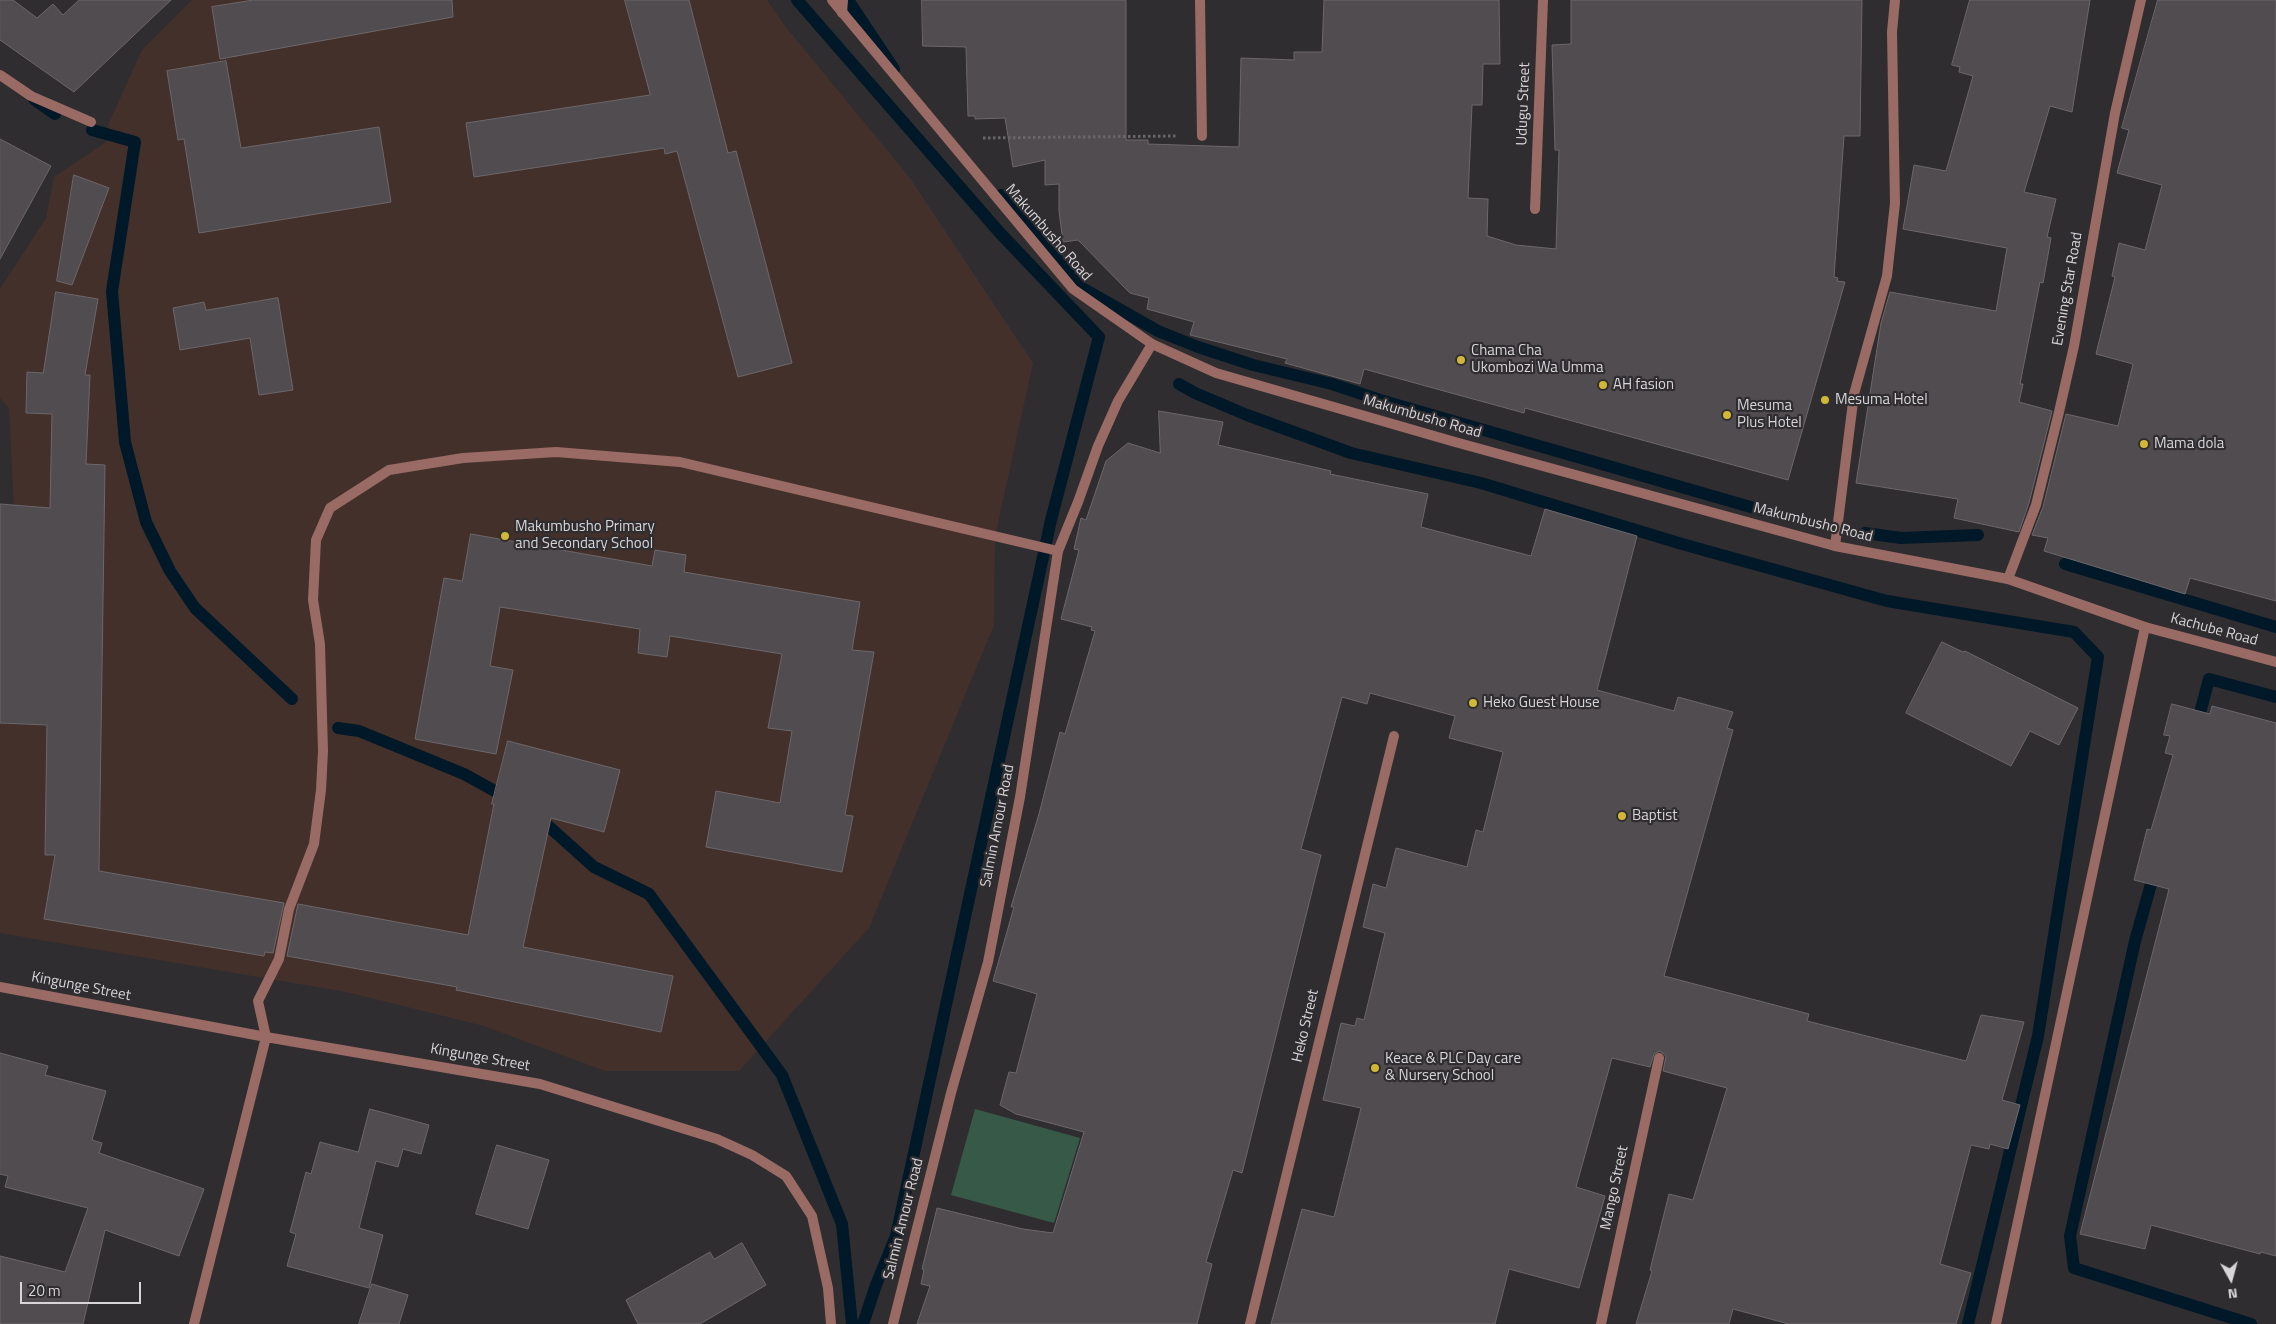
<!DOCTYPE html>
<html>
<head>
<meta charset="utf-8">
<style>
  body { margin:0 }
  #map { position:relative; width:2276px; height:1324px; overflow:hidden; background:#2f2d30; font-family:"Titillium Web",sans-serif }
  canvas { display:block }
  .north { position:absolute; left:2206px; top:1254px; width:50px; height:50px; -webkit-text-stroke:4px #2f2d30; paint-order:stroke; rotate:173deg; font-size:14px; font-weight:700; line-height:20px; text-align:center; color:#d7d5d8 }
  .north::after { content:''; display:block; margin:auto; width:18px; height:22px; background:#d7d5d8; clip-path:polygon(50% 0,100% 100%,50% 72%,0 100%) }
  .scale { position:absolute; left:20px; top:1282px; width:121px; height:22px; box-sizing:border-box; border:2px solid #d7d5d8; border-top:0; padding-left:6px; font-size:15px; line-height:18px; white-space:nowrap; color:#d7d5d8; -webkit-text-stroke:4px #2f2d30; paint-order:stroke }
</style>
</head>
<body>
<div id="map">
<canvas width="2276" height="1324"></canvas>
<div class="north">N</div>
<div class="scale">20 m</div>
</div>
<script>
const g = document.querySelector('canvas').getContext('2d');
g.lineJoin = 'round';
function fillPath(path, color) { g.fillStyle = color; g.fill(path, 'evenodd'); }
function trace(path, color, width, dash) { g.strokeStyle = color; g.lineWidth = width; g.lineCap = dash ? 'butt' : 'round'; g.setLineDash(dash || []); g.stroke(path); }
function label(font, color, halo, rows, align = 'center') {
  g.font = font + ' "Titillium Web",sans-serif'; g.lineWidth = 4.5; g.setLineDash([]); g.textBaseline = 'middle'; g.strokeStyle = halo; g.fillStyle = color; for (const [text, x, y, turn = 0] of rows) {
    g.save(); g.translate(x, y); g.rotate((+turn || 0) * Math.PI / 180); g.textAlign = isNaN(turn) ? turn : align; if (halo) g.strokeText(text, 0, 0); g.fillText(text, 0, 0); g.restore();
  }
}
fillPath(new Path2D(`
  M192,0H767L785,26L910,178L1033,363L995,537L994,625L869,928L739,1071H605L484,1026L346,992L0,933V654L15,534L9,408L0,398V289L46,218L54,177L109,140L108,125L142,50Z`), '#43302a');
fillPath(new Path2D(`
  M975,1109L1080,1138L1054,1223L951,1195Z`), '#375a48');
trace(new Path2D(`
  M797,0L1000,233L1099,337L1051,520L896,1236L876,1285L863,1324
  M848,0L894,69
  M34,99L55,114
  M92,130L135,142L112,291L125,442L146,522L170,571L195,608L292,699
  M1001,195L1082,288L1158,331L1198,347L1253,365L1332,384L1380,400L1761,510
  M1179,384L1195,393L1247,415L1351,453L1481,483L1682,544L1887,601L2074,632L2098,657L2038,1036L1968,1324
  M1865,533L1901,538L1978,535
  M2065,564L2276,627
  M338,728L359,731L464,774L511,800
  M2196,728L2209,679L2276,697
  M536,815L594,867L649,894L782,1075L842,1224L852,1324
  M2155,870L2135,941L2070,1236L2074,1268L2251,1324`), '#001827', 12);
const building = new Path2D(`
  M0,0H13L37,18L53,4L63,15L79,0H171L74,92L0,40Z
  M254,0H452L453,17L220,59L212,7Z
  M625,0H689L728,153L736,151L792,363L738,377L677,151L665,154L664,148L474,177L466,123L650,95Z
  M922,0H1126V140H1148V144L1239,147L1241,58L1294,60V52H1322L1324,0H1499L1500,64H1483L1482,105H1472L1468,198L1488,199L1487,236L1516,245L1556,249L1559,150H1555L1552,45L1571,44V0H1862L1860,136H1844L1834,277L1838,278L1837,281L1845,282L1788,480L1525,408L1524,413L1364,369L1360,384L1285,363L1287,359L1190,335L1194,322L1147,309L1149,298L1130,293L1078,240L1063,242L1059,211V184L1045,185V160L1013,167L1005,118L975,119V116H968L966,47L923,46Z
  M1970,0H2090L2072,112L2050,106L2024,192L2056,199L2047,237L2051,238L2043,283L2040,282L2020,384H2023L2019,402L2052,411L2029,503L2019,532L1954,518L1958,499L1856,483L1881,323L1890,292L1996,311L2007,248L1903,229L1914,165L1946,171L1973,76L1959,72L1960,67L1952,65Z
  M2158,0H2276V601L2190,578L2185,594L2044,551L2048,538L2032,535L2043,507L2066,414L2118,426L2133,364L2096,354L2115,277L2112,276L2119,243L2145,250L2162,185L2117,173L2129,130L2122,128Z
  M226,61L241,148L379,127L391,202L199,233L184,139L178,140L167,71Z
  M0,139L51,166L0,259Z
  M74,175L109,188L72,285L57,281Z
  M56,292L98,299L85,375H90L86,464L105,465L99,871L284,903L273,953L265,952L264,956L44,919L55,855H45L47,725L0,723V504L50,508L52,414L26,413L27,372L43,373Z
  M278,298L293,390L259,395L250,338L180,350L173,308L204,302L206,310Z
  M1159,411L1223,422L1218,445L1331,471L1330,474L1428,494L1421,527L1531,556L1545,509L1637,536L1597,690L1674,711L1678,697L1733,712L1727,728L1733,730L1664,976L1809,1014L1807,1021L1966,1061L1981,1015L2024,1022L2002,1100L2020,1105L2008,1149L1990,1144L1989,1149L1971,1145L1940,1264L1971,1273L1956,1324H1789L1733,1309L1729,1324H1636L1652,1271L1650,1270L1669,1194L1693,1200L1727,1088L1663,1071L1666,1056L1660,1051L1654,1054L1650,1067L1612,1058L1576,1187L1605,1196L1579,1288L1509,1269L1495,1324H1271L1302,1209L1334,1217L1361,1108L1323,1100L1341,1023L1355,1026L1357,1018L1364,1020L1385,933L1363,927L1373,884L1386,888L1396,848L1467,867L1476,830L1483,832L1503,752L1449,738L1455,716L1370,693L1367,704L1342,697L1301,849L1321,855L1242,1173L1233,1170L1206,1262L1212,1264L1197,1324H917L930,1286L921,1284L924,1270L922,1269L937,1208L1023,1229L1053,1233L1084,1132L1016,1114L1000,1105L1009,1072L1016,1073L1037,994L993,981L1014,907H1011L1039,814L1060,732L1065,734L1095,631L1091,630L1092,627L1061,619L1079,550L1074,549L1081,518L1086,520L1106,461L1128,443L1160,453Z
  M471,534L652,566L655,550L686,555L684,572L860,602L852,650L874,652L845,815L853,816L842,872L706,847L716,791L780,803L792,731L768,728L782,654L670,636L667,657L638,653L640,629L500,607L490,666L513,670L496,754L415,739L444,578L462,581Z
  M1942,642L1963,652L1965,651L2078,708L2059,745L2030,731L2011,766L1906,713Z
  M2172,704L2210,714L2212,706L2276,723V1256L2261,1252L2260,1254L2151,1225L2145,1249L2080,1234L2169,889L2134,880L2147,829L2151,830L2173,755L2165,753L2170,736L2164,735Z
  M508,741L620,770L604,832L551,818L523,947L673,976L661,1032L456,990L457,987L287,956L298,904L468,935L494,804H492Z
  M0,1053L48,1066L45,1075L106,1091L92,1140L102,1143L99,1153L204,1189L179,1256L105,1230L83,1324H0V1256L65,1272L88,1208L5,1187L8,1176L0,1174Z
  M370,1109L429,1125L421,1154L403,1149L398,1167L376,1161L359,1228L383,1235L369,1288L287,1266L296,1234L290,1232L306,1172L311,1174L320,1142L358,1152Z
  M497,1145L549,1160L528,1229L476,1214Z
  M742,1243L766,1285L700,1324H638L626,1300L710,1252L714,1259Z
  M372,1284L408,1295L399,1324H359Z`);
fillPath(building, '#514c50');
trace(building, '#6c676b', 1);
trace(new Path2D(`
  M983,138L1176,136`), '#686669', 3, [2.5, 2.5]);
trace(new Path2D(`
  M266,1037L258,1001L279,959L289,909L314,844L321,790L323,751L320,644L313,600L316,540L330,508L389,470L463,458L556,452L680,462L1058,551`), '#9a6a64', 10);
trace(new Path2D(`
  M1200,0L1202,136
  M842,13L843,0
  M0,75L31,96L91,122
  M1535,209L1543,0
  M1835,546L1854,394L1887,276L1895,203L1892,32L1895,0
  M2008,579L2036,505L2059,412L2074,346L2115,113L2141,0
  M0,987L266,1037L540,1084L717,1139L752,1155L786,1176L812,1216L828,1288L831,1324
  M194,1324L266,1037
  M893,1324L951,1093L988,962L1020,797L1058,551L1078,502L1098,446L1118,401L1152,344
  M1250,1324L1394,736
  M1601,1324L1659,1058
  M1996,1324L2145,627L2276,662`), '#9a6a64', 10);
trace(new Path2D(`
  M832,0L1073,289L1152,344L1216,373L1455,442L1835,546L2008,579L2145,627`), '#9a6a64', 10);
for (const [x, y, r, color] of [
  [1461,360,5,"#d1b736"],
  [1603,385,5,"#d1b736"],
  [1825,400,5,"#d1b736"],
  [1727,415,5,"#d1b736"],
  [2144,444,5,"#d1b736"],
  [505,536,5,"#d1b736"],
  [1473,703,5,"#d1b736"],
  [1622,816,5,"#d1b736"],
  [1375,1068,5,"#d1b736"]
]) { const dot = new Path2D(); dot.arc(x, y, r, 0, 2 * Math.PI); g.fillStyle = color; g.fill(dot); trace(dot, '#2f2d30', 2); }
label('15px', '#d7d5d8', '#2f2d30', [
  ["Udugu Street",1524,104,-88],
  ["Makumbusho Road",1048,233,49],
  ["Evening Star Road",2068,289,-80],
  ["Makumbusho Road",1422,417,16],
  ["Makumbusho Road",1813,523,14],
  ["Kachube Road",2214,630,15],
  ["Salmin Amour Road",998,826,-79],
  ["Kingunge Street",81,987,11],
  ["Heko Street",1306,1026,-77],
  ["Kingunge Street",480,1058,10],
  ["Mango Street",1615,1188,-78],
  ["Salmin Amour Road",904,1219,-76]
]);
label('15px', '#d7d5d8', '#2f2d30', [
  ["Chama Cha",1471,351],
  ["Ukombozi Wa Umma",1471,368],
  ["AH fasion",1613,385],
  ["Mesuma Hotel",1835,400],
  ["Mesuma",1737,406],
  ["Plus Hotel",1737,423],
  ["Mama dola",2154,444],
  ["Makumbusho Primary",515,527],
  ["and Secondary School",515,544],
  ["Heko Guest House",1483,703],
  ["Baptist",1632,816],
  ["Keace & PLC Day care",1385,1059],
  ["& Nursery School",1385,1076]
], 'left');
</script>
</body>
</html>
